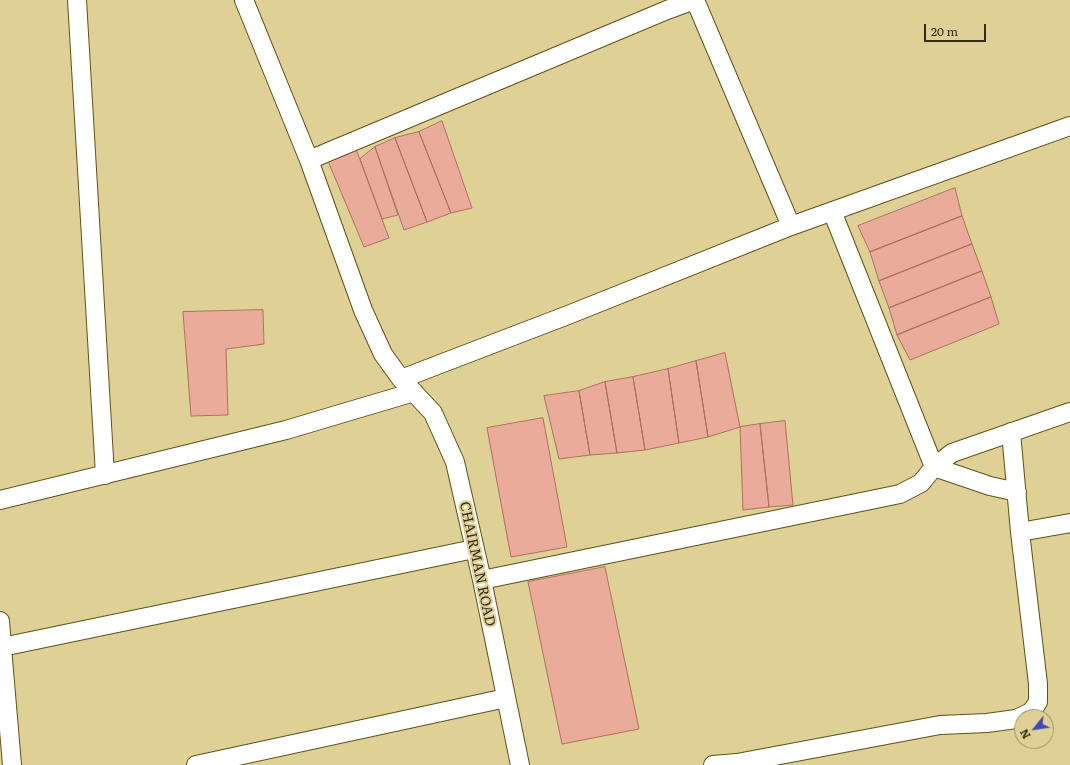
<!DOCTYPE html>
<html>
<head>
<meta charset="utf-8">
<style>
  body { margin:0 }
  #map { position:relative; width:1070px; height:765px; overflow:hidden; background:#dfd095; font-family:Literata,serif }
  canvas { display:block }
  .north { position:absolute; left:1014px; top:709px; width:40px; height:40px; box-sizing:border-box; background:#dfd095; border:1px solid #9b8f62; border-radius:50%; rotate:240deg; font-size:11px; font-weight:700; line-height:16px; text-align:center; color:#342e16 }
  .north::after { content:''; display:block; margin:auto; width:14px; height:18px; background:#4347bb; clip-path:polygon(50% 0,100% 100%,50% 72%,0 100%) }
  .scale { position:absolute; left:924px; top:24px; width:62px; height:18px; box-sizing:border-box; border:2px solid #342e16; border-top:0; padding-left:5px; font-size:12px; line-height:14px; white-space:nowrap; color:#342e16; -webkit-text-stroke:3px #dfd095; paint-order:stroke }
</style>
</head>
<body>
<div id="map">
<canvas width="1070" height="765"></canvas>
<div class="north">N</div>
<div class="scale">20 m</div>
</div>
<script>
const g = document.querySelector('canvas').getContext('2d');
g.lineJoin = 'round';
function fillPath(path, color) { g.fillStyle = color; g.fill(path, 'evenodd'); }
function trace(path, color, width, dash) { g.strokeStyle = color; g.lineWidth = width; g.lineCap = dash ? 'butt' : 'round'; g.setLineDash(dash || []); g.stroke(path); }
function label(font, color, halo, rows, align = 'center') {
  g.font = font + ' Literata,serif'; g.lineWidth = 4; g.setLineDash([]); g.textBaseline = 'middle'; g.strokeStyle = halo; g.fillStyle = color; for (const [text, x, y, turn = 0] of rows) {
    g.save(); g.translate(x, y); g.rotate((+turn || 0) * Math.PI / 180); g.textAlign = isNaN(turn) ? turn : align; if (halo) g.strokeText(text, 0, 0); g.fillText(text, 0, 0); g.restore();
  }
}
const building = new Path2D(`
  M442,121L472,208L451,213L419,132Z
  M419,132L451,213L427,222L395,138Z
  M395,138L427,222L404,230L375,147Z
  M375,147L398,215L382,219L360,159Z
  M356,149L389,238L364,247L328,161Z
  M955,188L962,216L870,252L858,226Z
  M962,216L972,244L879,281L870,252Z
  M972,244L982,271L889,308L879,281Z
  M982,271L991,297L897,335L889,308Z
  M991,297L999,324L910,360L897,335Z
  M263,310L264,344L226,349L228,415L191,416L183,312Z
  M725,353L740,427L708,437L696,361Z
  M696,361L708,437L679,443L668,369Z
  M668,369L679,443L645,450L633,377Z
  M633,377L645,450L617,453L605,382Z
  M605,382L617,453L590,455L579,391Z
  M579,391L590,455L559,459L544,396Z
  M543,418L567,547L511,557L487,428Z
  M785,421L793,505L769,507L760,424Z
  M760,424L769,507L743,510L740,427Z
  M605,567L639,729L562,744L528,582Z`);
fillPath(building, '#eaab9a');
trace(building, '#ac7162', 1);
const minor = new Path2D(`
  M77,0L105,475
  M244,0L309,160L363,310L383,354L401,379L568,315L791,226L1070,126
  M695,0L791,226
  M309,160L667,10L694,0
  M832,211L934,467L990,486L1017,492
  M406,384L433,413L455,462L482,580L520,765
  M0,500L286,430L414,392
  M1020,532L1070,523
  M482,580L900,494L921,483L934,467L952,453L1070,412
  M0,621L2,647
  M3,659L2,647L474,549
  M0,660L3,659L12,765
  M196,765L506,698
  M713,765L737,763L940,725L987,723L1016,719L1031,712L1038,702V684L1020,532L1011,432`);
trace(minor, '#605217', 20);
trace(minor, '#fff', 18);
label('14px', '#342e16', '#dfd095', [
  ["CHAIRMAN ROAD",477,564,78]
]);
</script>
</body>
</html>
